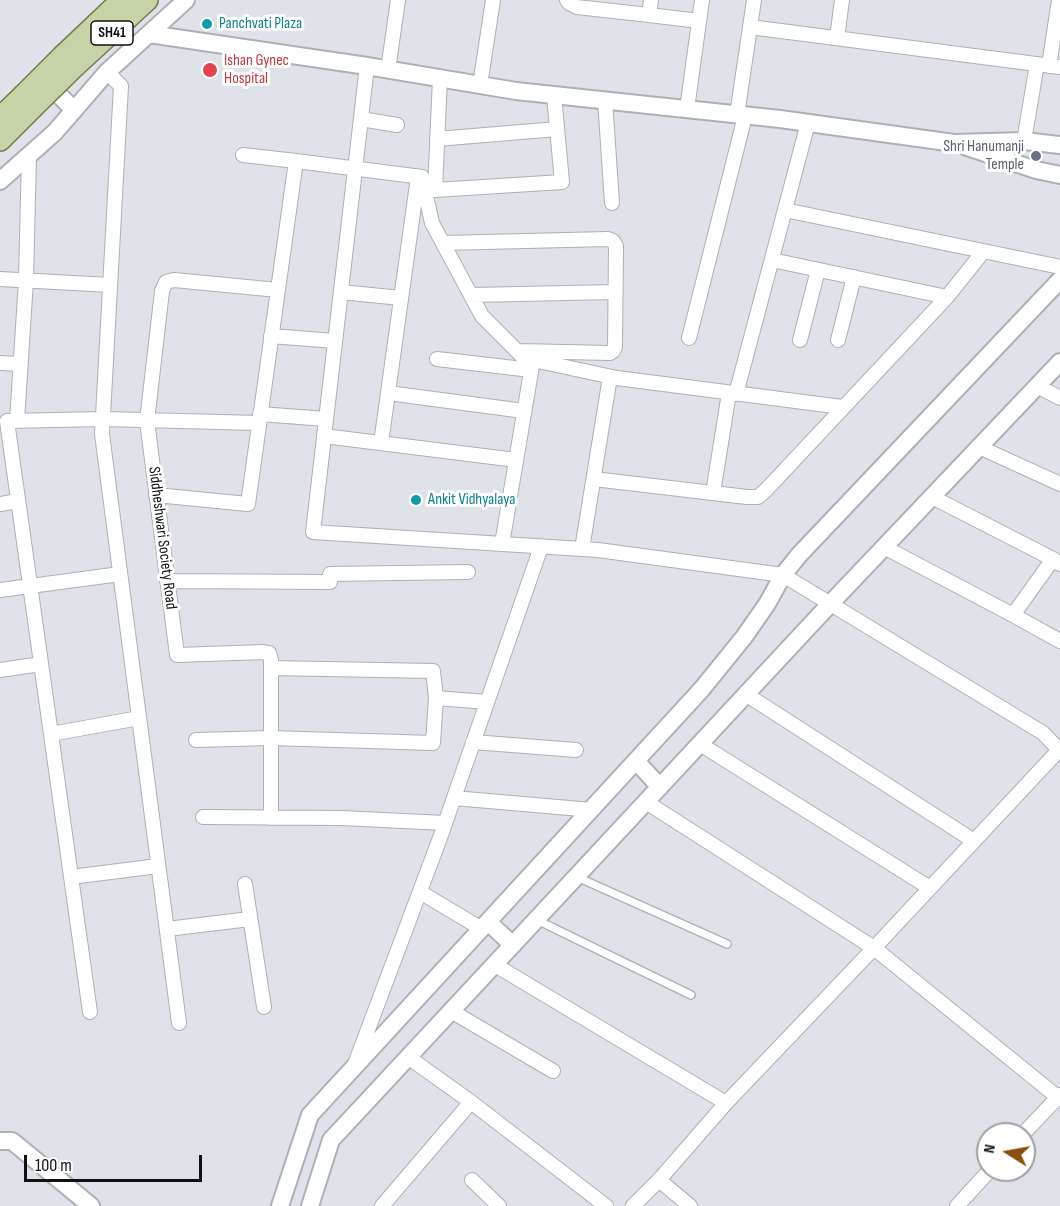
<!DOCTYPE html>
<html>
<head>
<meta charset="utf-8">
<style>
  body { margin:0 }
  #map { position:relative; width:1060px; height:1206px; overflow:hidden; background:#dfe2e8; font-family:"Sofia Sans Condensed",sans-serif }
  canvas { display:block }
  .north { position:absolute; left:976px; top:1122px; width:60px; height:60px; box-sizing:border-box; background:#fff; border:2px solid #9fa0a1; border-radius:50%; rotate:281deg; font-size:16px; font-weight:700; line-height:24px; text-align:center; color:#101113 }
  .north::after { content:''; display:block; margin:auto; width:21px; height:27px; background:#8b4e0e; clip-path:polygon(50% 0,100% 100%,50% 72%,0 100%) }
  .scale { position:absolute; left:24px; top:1155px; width:178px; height:27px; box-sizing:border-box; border:3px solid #101113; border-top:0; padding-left:8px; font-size:18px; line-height:21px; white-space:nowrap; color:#101113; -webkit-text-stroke:4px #fff; paint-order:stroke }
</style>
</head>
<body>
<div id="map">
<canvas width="1060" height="1206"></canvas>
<div class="north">N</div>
<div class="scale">100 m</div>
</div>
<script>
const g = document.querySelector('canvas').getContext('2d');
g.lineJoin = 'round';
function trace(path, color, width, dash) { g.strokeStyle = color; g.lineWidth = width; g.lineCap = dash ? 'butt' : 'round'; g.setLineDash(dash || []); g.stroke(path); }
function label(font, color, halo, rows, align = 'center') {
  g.font = font + ' "Sofia Sans Condensed",sans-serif'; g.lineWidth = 6; g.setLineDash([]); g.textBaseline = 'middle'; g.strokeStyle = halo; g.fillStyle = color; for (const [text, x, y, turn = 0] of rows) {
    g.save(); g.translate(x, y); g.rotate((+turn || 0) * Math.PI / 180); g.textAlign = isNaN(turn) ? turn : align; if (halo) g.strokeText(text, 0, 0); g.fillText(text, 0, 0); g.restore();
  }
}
const service = new Path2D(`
  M577,877L727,944
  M537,920L691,995`);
const minor = new Path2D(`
  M567,0L569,3L577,7L649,15L651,0
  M649,15L699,21
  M750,27L1060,67
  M837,38L842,0
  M367,66L313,532L598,550L783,575L1043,733L1060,751
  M1049,66L1059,0
  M388,70L398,0
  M107,72L121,86L102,434L179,1023
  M440,78L435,190L562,182L554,95
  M480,85L493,0
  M605,100L612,203
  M687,109L702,0
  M737,115L754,0
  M361,119L397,125
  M437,139L557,129
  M1024,141L1037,64
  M243,155L296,161L422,177L432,223L482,316L524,358L617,378L842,407
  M785,210L1060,267
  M443,243L608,239L613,241L616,246L615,347L613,351L610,353L519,351
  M772,260L947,297L983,252
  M0,279L110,285
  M341,292L401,298
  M471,295L615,292
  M271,336L335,341
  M689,338L745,116
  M800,340L818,270
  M838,340L854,277
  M437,359L531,370
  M0,363L21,364
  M1037,386L1060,398
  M388,393L524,411
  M736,394L808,123
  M260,414L326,419
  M7,421L90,1012
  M8,421L103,419L259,423
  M17,421L26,280L29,155
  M324,436L516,460
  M381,443L418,177
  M979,447L1060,484
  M594,479L747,497H758L766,490L947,297
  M713,493L729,393
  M156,495L248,504L296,161
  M932,497L1053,559L1060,564
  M0,504L18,501
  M502,544L533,360
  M884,547L1013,615L1060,641
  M582,549L610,377
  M167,581L330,582V574L468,572
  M0,590L120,574
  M1013,615L1053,559
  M271,668L433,671L436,698
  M0,670L41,664
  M747,695L974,841
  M51,734L139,718
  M196,740L271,738L433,743L436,698L487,702
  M473,742L576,750
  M700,744L930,888
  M454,798L592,810
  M646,802L874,948L1060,1099
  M203,817L341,818L445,823
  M271,818V660L269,653L264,652L177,655L147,421L162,291L166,282L174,280L278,290
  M71,877L158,866
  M245,884L264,1007
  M420,892L482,929
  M167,929L250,919
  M495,965L726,1103
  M451,1011L553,1071
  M408,1057L471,1102L606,1206
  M355,1064L440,838L541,547
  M1023,1134L1060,1095
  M472,1180L499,1206
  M659,1180L690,1206
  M382,1206L471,1102
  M633,1206L659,1180L726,1103L874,948L1060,749
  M957,1206L990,1170`);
const tertiary = new Path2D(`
  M149,34L367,66L516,91L780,119L954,143L1024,141L1060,145
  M45,81L74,110
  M967,147L1036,170L1060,175
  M0,181L55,132L107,72L186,0
  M636,761L660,787
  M488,922L513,945
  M0,1141H12L91,1206
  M280,1206L310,1115L701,690L744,637L767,604L783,575L799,555L1060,280
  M310,1206L331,1140L830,604L1060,362`);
const primary = new Path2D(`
  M64,55L122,0
  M76,65L147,0
  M0,118L22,97
  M0,140L32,108`);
trace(service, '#adb0b6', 10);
trace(minor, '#adb0b6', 16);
trace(tertiary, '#adb0b6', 20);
trace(primary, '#6e7c4e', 24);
trace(service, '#fff', 7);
trace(minor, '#fff', 14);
trace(tertiary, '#fff', 16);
trace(primary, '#c6d3a7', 21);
const primaryBridge = new Path2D(`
  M22,97L64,55
  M32,108L76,65`);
trace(primaryBridge, '#6e7c4e', 24, []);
trace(primaryBridge, '#c6d3a7', 21);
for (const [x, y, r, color] of [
  [207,24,6,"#0f9aa8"],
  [210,70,8,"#e0444e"],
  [1036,156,6,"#6b7280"],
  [416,500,6,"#0f9aa8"]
]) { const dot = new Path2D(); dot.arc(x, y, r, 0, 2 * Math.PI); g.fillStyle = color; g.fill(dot); trace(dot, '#fff', 2); }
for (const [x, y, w] of [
  [112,33,42]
]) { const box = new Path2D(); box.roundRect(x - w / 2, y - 12, w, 24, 4.5); g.fillStyle = '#fff'; g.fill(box); trace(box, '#101113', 1.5); }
label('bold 15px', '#101113', null, [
  ["SH41",112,33]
]);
label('16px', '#0d838f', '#fff', [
  ["Panchvati Plaza",219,24],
  ["Ankit Vidhyalaya",428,500]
], 'left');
label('16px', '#be3a42', '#fff', [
  ["Ishan Gynec",224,61],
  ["Hospital",224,79]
], 'left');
label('16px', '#5b616d', '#fff', [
  ["Shri Hanumanji",1024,147],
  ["Temple",1024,165]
], 'right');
label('16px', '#101113', '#fff', [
  ["Siddheshwari Society Road",162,538,83]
]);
</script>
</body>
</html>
